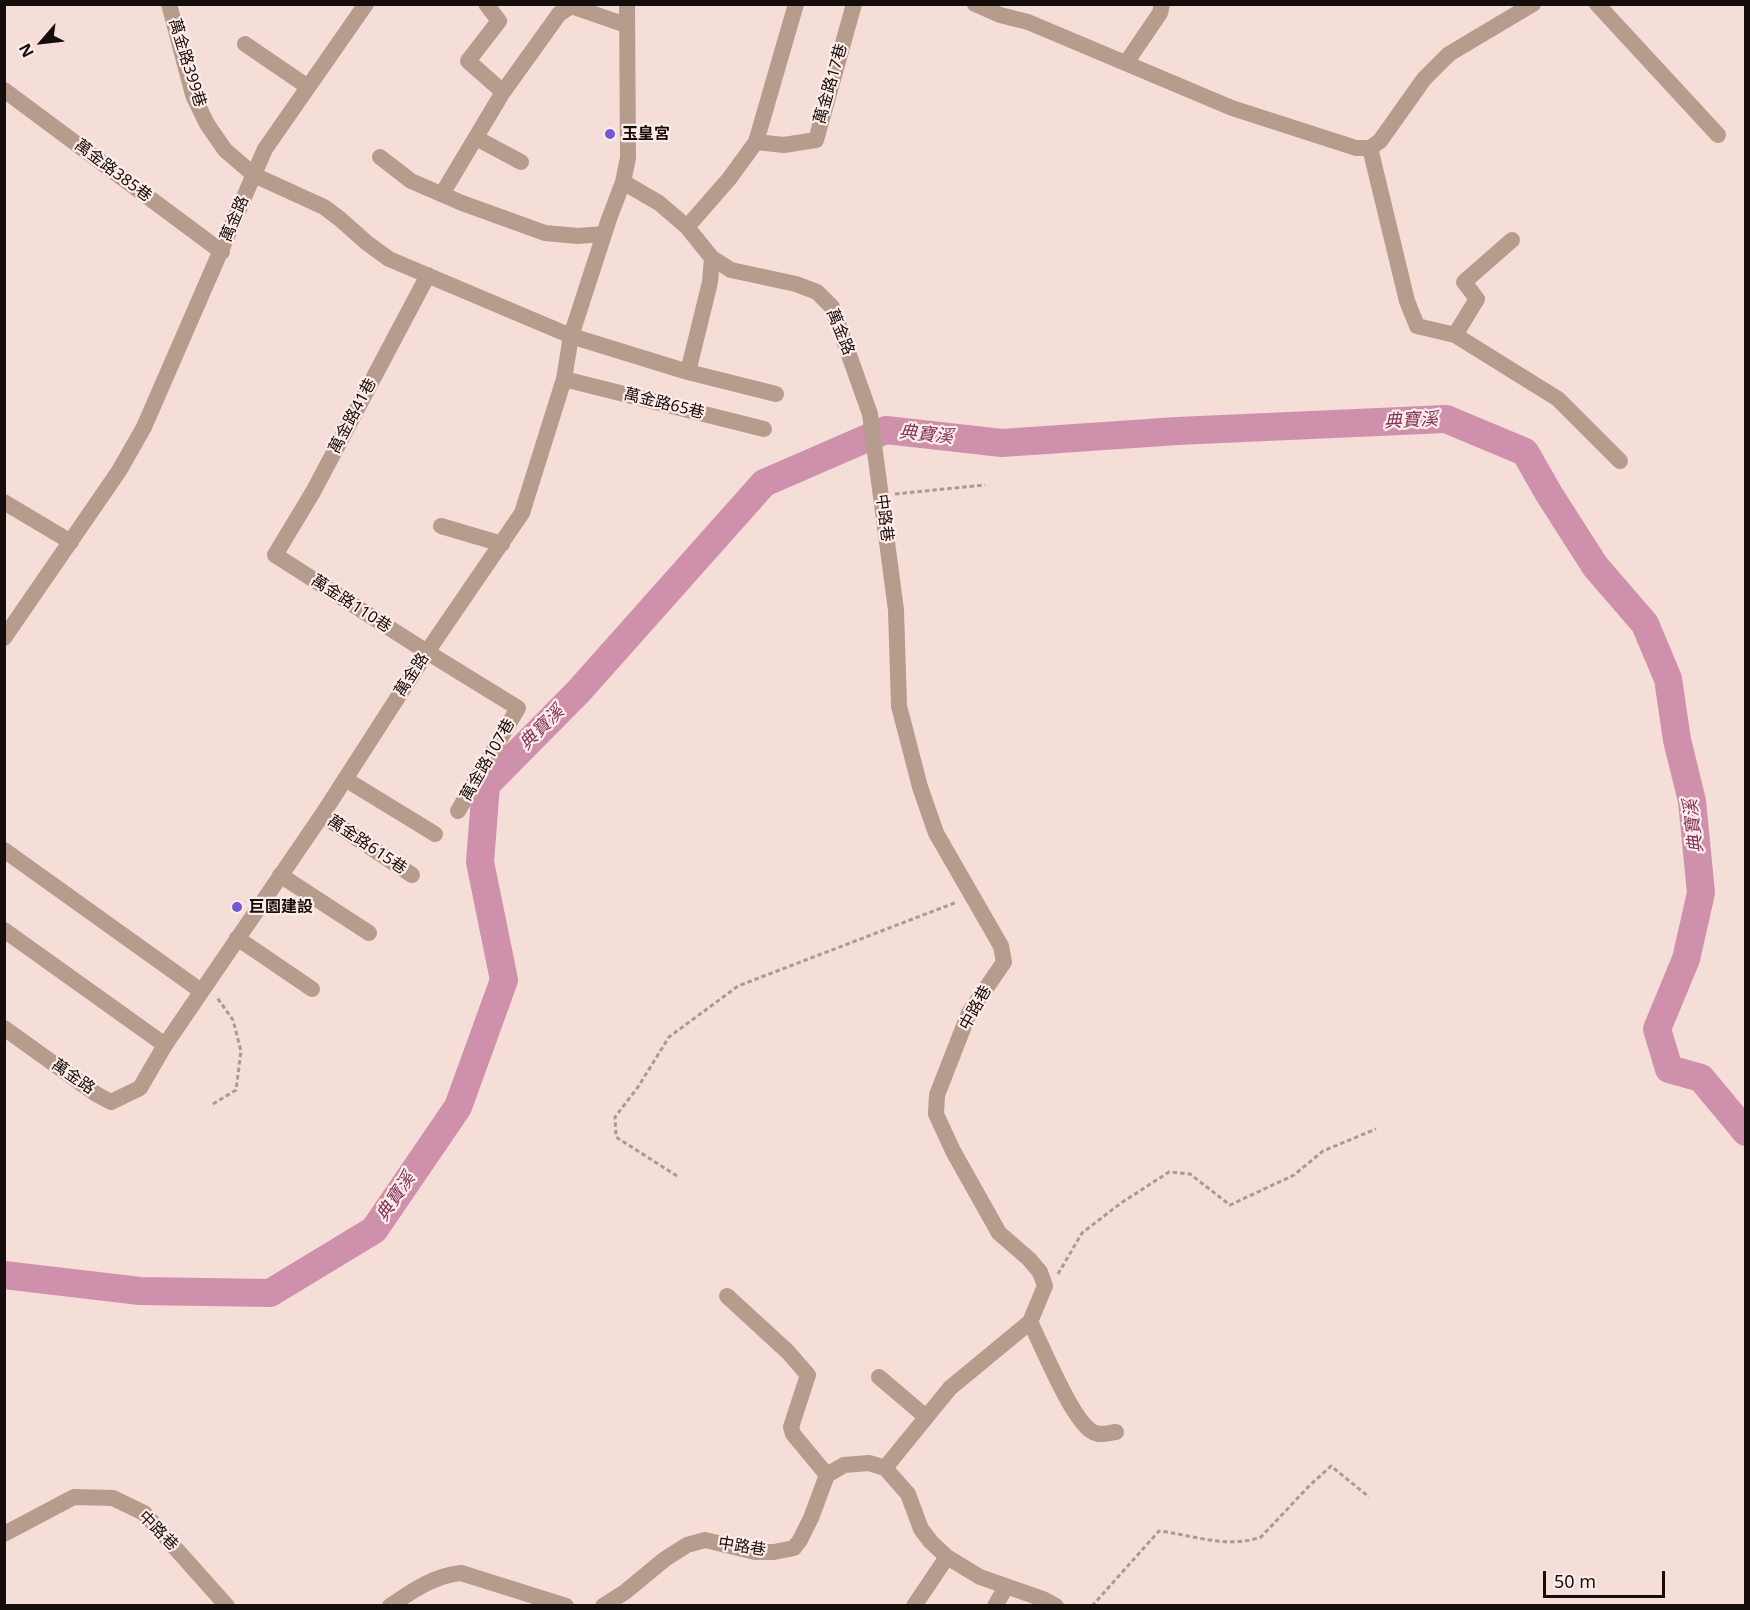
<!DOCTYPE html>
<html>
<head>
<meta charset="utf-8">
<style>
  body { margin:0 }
  #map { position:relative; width:1750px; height:1610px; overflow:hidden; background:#f5ddd8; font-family:"Noto Sans",sans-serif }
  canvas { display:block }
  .frame { position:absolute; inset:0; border:6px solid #140d0b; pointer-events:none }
  .north { position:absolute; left:12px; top:12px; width:60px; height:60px; -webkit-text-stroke:4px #ffece8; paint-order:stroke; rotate:242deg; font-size:16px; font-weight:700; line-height:24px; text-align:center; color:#140d0b }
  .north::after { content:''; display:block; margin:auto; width:21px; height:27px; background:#140d0b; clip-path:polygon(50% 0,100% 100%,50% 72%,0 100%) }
  .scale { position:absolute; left:1543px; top:1571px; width:122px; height:27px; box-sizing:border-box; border:3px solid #140d0b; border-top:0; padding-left:8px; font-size:18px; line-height:21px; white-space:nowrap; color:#140d0b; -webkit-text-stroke:4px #ffece8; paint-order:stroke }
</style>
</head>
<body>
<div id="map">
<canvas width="1750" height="1610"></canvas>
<div class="frame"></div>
<div class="north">N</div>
<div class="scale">50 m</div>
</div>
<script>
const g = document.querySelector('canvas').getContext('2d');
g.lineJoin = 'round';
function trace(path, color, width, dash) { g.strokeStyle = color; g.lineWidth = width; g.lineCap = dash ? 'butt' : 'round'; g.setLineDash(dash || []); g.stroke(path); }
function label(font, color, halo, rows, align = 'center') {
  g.font = font + ' "Noto Sans","Noto Sans TC",sans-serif'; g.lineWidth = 4.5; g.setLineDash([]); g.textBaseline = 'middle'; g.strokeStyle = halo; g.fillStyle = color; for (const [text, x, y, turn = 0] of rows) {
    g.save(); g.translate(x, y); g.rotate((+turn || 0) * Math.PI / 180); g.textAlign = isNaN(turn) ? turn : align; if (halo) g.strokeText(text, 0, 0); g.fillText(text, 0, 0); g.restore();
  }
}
trace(new Path2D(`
  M4,1275L140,1291L270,1293L374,1230L458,1107L504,980L480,862L486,785L578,692L764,483L886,430L1002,443L1177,431L1446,419L1525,452L1549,494L1595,566L1645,624L1668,679L1677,740L1692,801L1701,893L1686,959L1657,1029L1669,1069L1701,1078L1746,1132`), '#cf90ac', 28);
trace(new Path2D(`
  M895,494L985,485
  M213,1104L236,1090L241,1051L233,1020L216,996
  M677,1176L616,1137L615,1117L638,1087L669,1037L738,986L957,902
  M1058,1274L1082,1233L1121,1203L1169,1172L1190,1174L1230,1205L1294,1175L1323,1151L1376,1129
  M1092,1606L1159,1531C1193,1535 1227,1549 1261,1537L1310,1485L1331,1466L1369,1497`), '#ac9995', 3, [4.5, 3]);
trace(new Path2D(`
  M169,4L193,95L207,124L225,150L254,175L324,207L340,219L367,243L389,259L571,336L688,372L776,394
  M486,4L499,21L468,61L503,92
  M975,4L1000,15L1028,22L1232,108L1356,148H1370L1380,141L1424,79L1449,54L1533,4
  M1597,4L1718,135
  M245,44L308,87
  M1126,63L1160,13L1162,4
  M4,90L222,252
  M476,138L521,162
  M756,142L796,4
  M1370,148L1407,301L1417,326L1455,335L1558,399L1620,461
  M380,157L411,181L462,203L545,233L578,236L604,234
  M623,182L659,203L687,227L712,258L731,270L796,284L817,292L832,307L870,414L896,610L899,706L920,787L936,833L1001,946L1004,962L969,1013L937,1095L936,1114L953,1151L999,1233L1029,1259L1040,1272L1045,1286L1030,1322L950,1388L885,1468
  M442,194L503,92L559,14L571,6L626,25
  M687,227L729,179L756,142L784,145L816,140L854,4
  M428,275L313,492L275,555L427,652L518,708L458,811
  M1455,335L1477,299L1464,282L1512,240
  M688,372L710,282L712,258
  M564,379L764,429
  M4,502L71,542
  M441,526L502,544
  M4,638L119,471L144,427L265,149L366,4
  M345,779L435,834
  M322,815L412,875
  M4,850L201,991
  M280,875L369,933
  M4,930L165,1045
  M237,938L312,989
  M4,1028L96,1094L111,1102L140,1088L165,1045L322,815L427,652L522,513L564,379L571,336L609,219L623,182L628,158L627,4
  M727,1296L788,1352L808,1375L791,1427L793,1434L827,1475
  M1030,1322C1042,1345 1072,1421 1093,1432C1100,1436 1108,1433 1116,1432
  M879,1377L926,1417
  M4,1534L74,1497L113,1498L144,1513L227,1606
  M390,1606C412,1591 433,1576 461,1573L566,1606
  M603,1606L625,1592L665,1559L687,1545L705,1540L755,1552H774L794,1548L800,1540L811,1518L827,1475L844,1465L869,1463L885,1468L908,1494L921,1529L931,1542L947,1557L980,1577L1043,1599L1056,1606
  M914,1606L947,1557
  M995,1606L1006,1587`), '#b69c8c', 16);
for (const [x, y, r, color] of [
  [610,134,6,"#7358d2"],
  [237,907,6,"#7358d2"]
]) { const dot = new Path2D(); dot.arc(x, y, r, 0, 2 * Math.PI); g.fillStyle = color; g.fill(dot); trace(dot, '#ffece8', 2); }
label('16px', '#140d0b', '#ffece8', [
  ["萬金路399巷",187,63,73],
  ["萬金路17巷",831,84,-74],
  ["萬金路385巷",113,171,37],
  ["萬金路",235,219,-67],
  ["萬金路",840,332,68],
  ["萬金路65巷",664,404,14],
  ["萬金路41巷",353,416,-62],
  ["中路巷",884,518,83],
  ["萬金路110巷",351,604,33],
  ["萬金路",412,675,-57],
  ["萬金路107巷",488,760,-60],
  ["萬金路615巷",367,845,34],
  ["中路巷",976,1008,-61],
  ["萬金路",73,1077,35],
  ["中路巷",158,1531,45],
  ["中路巷",742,1547,9]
]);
label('bold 16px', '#140d0b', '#ffece8', [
  ["玉皇宮",622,134],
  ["巨園建設",249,907]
], 'left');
label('italic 18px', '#81345b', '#ffece8', [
  ["典寶溪",1411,421,-3],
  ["典寶溪",926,435,6],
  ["典寶溪",542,728,-45],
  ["典寶溪",1694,826,-97],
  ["典寶溪",396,1197,-56]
]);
</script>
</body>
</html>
